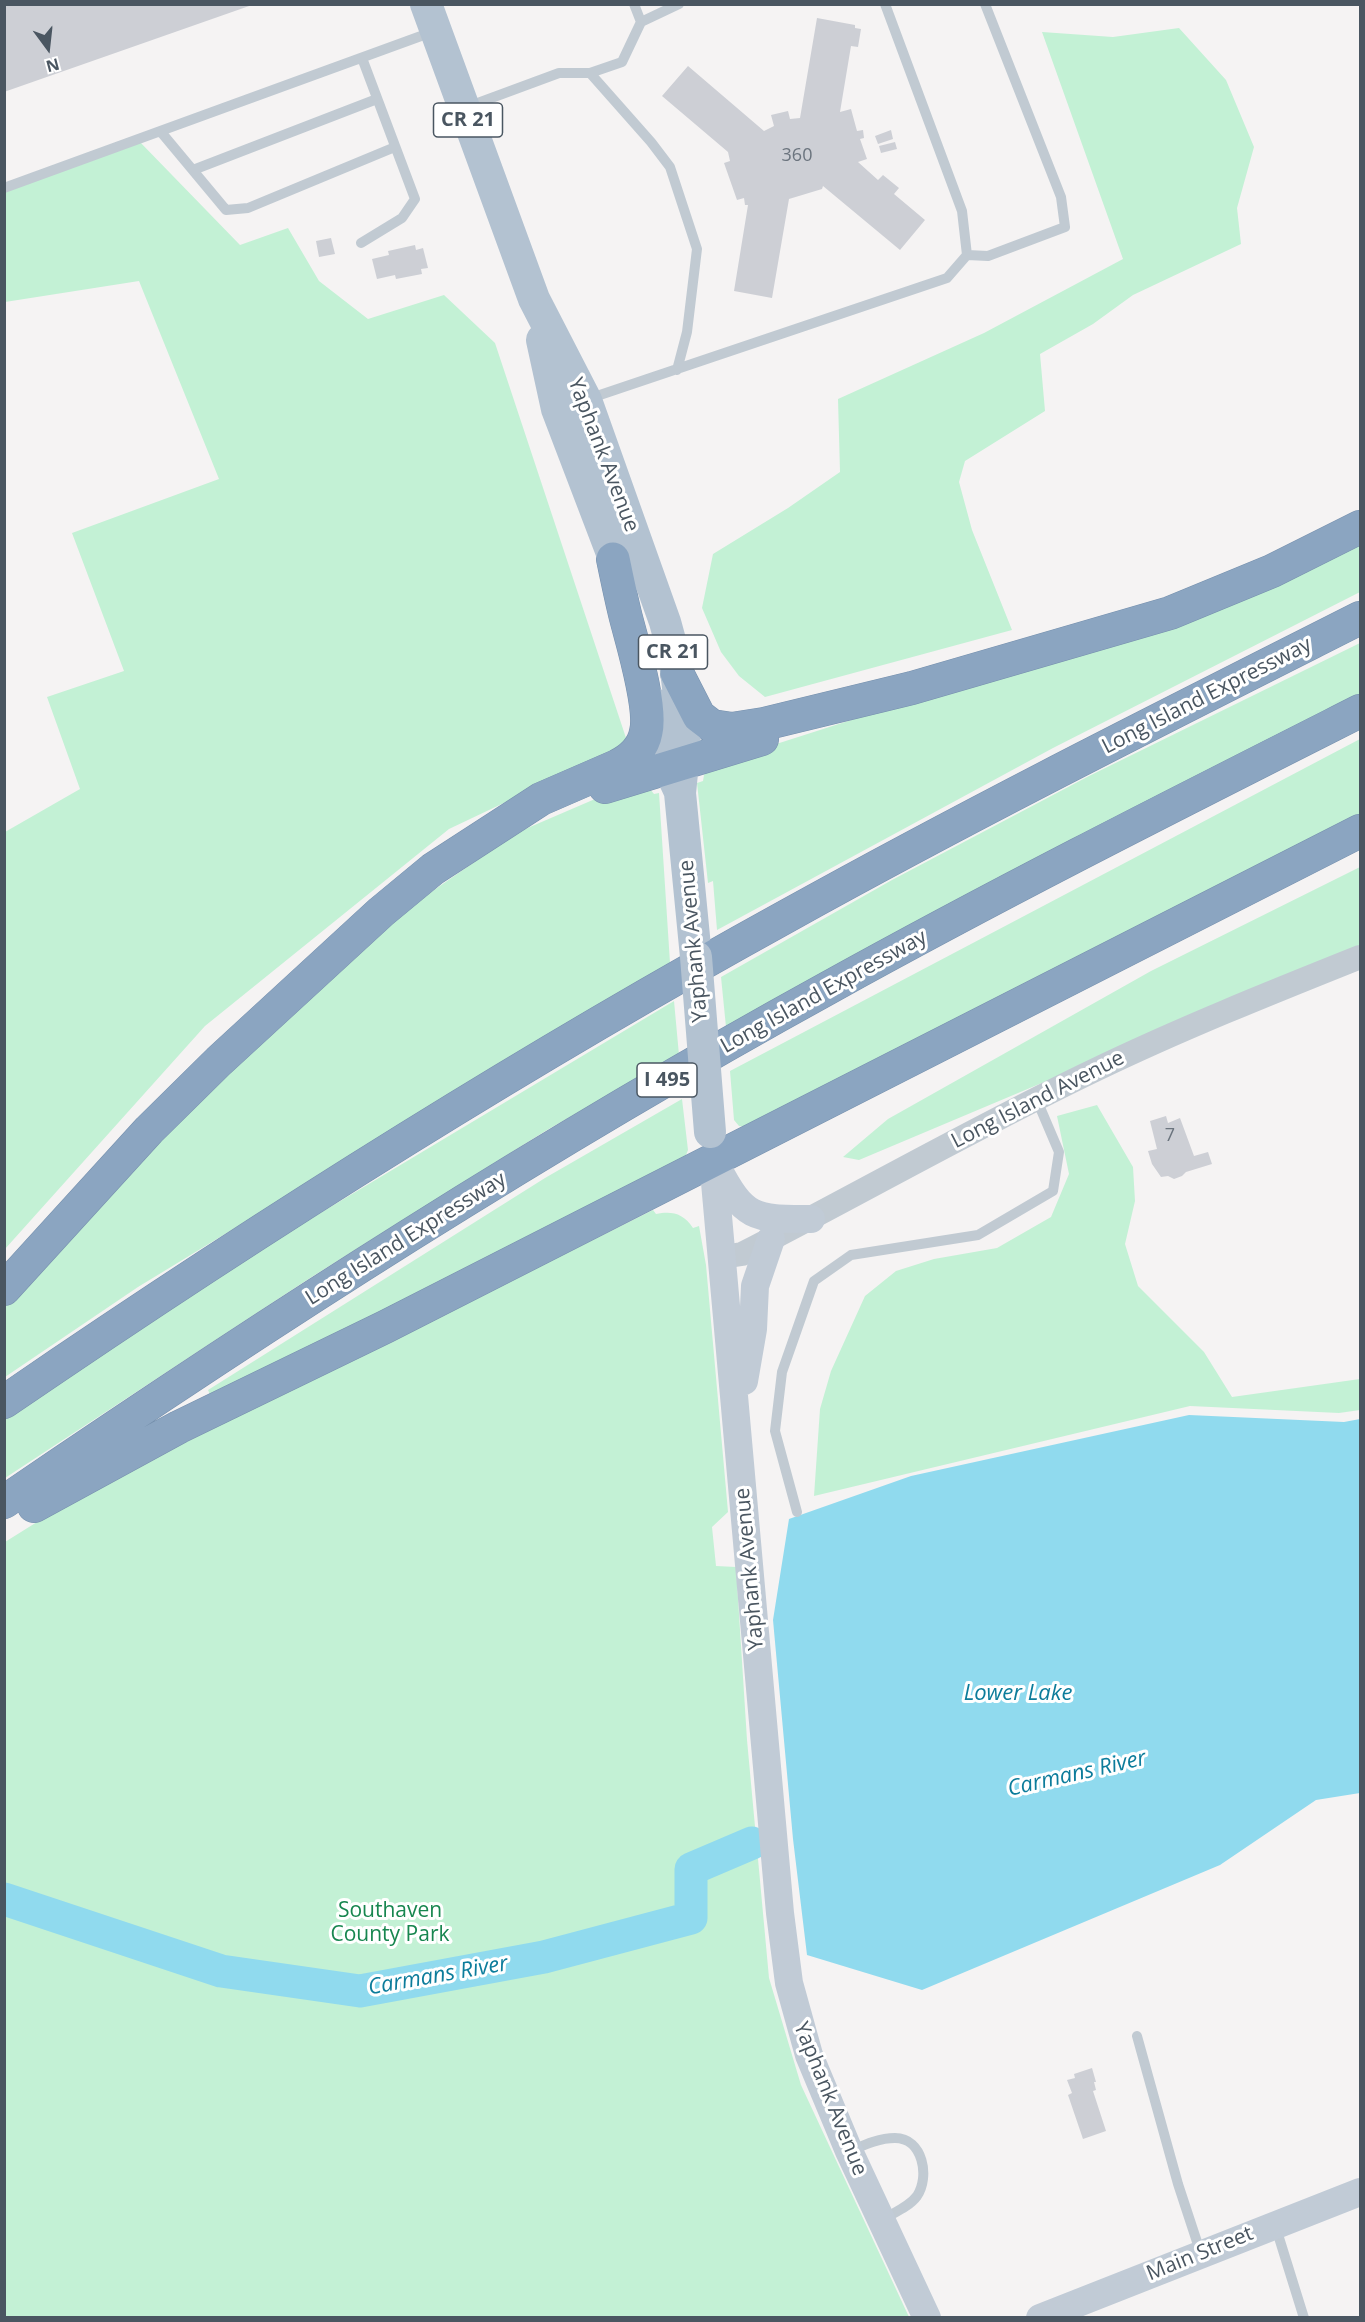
<!DOCTYPE html>
<html>
<head>
<meta charset="utf-8">
<style>
  body { margin:0 }
  #map { position:relative; width:1365px; height:2322px; overflow:hidden; background:#f5f3f3; font-family:"Open Sans",sans-serif }
  canvas { display:block }
  .frame { position:absolute; inset:0; border:6px solid #4a5661; pointer-events:none }
  .north { position:absolute; left:18px; top:18px; width:60px; height:60px; -webkit-text-stroke:4px #fff; paint-order:stroke; rotate:165deg; font-size:16px; font-weight:700; line-height:24px; text-align:center; color:#4a5661 }
  .north::after { content:''; display:block; margin:auto; width:21px; height:27px; background:#4a5661; clip-path:polygon(50% 0,100% 100%,50% 72%,0 100%) }
</style>
</head>
<body>
<div id="map">
<canvas width="1365" height="2322"></canvas>
<div class="frame"></div>
<div class="north">N</div>
</div>
<script>
const g = document.querySelector('canvas').getContext('2d');
g.lineJoin = 'round';
function fillPath(path, color) { g.fillStyle = color; g.fill(path, 'evenodd'); }
function trace(path, color, width, dash) { g.strokeStyle = color; g.lineWidth = width; g.lineCap = dash ? 'butt' : 'round'; g.setLineDash(dash || []); g.stroke(path); }
function label(font, color, halo, rows, align = 'center') {
  g.font = font + ' "Open Sans",sans-serif'; g.lineWidth = 6; g.setLineDash([]); g.textBaseline = 'middle'; g.strokeStyle = halo; g.fillStyle = color; for (const [text, x, y, turn = 0] of rows) {
    g.save(); g.translate(x, y); g.rotate((+turn || 0) * Math.PI / 180); g.textAlign = isNaN(turn) ? turn : align; if (halo) g.strokeText(text, 0, 0); g.fillText(text, 0, 0); g.restore();
  }
}
fillPath(new Path2D(`
  M1179,28L1226,80L1254,147L1237,208L1241,244L1133,295L1093,324L1040,354L1045,411L965,461L959,482L972,530L1012,630L765,697L739,676L721,652L702,608L713,554L788,508L840,472L838,399L984,333L1123,259L1042,32L1113,37Z
  M138,140L240,245L288,228L319,281L368,319L444,295L495,343L628,744L449,829L205,1026L5,1249V832L80,789L47,697L124,671L72,533L219,479L139,281L5,302V188Z
  M1360,539V592L1053,748L717,930L713,881L708,883L697,783L703,781L704,775L710,768L745,754L895,706Z
  M1360,643V694L1115,817L726,1027L721,977L892,880L1089,776Z
  M1360,739V816L751,1128L739,1126L734,1120L730,1071Z
  M650,789L654,794L659,793L670,963L138,1287L5,1377V1300L214,1087L414,904L516,833L609,793Z
  M1360,867V949L859,1160L843,1157L888,1119L1151,971Z
  M674,1001L679,1055L547,1130L310,1278L5,1478V1419L287,1233Z
  M682,1099L688,1150L684,1160L213,1401L208,1390L545,1178Z
  M1097,1105L1133,1167L1135,1201L1125,1244L1138,1286L1204,1352L1232,1397L1360,1379V1410L1339,1413L1190,1406L814,1496L820,1409L831,1371L865,1296L896,1271L934,1259L997,1248L1051,1217L1069,1174L1057,1116Z
  M653,1210L656,1214C672,1211 683,1213 693,1228L699,1226L706,1265L728,1512L712,1527L716,1566L736,1567L747,1740L769,1978L801,2085L909,2317L5,2318V1542L53,1512L168,1451Z`), '#c3f1d5');
fillPath(new Path2D(`
  M1189,1415L1344,1422L1360,1419V1793L1316,1800L1220,1865L922,1990L807,1955L793,1839L773,1620L789,1519L911,1476Z`), '#90daee');
trace(new Path2D(`
  M4,1899L221,1971L360,1991L544,1957L691,1918V1869L752,1843`), '#90daee', 33);
fillPath(new Path2D(`
  M4,4H252V5L4,92Z
  M817,18L855,25V28L861,29L858,47L851,46L840,112L851,109L857,131L863,130L864,138L860,139L867,159L858,162L878,180L883,175L899,188L894,194L925,220L900,250L823,186L822,189L789,199L772,298L734,291L748,205H745L744,198L737,200L724,163L730,161L728,152L662,96L688,66L764,131L774,126L771,115L788,111L790,119L800,118Z
  M891,130L893,139L878,144L875,136Z
  M895,142L897,149L881,153L879,146Z
  M331,238L335,254L319,257L316,241Z
  M415,245L416,250L423,248L428,268L421,269L422,274L396,279L395,275L377,279L372,259L389,255L388,251Z
  M1166,1116L1168,1123L1180,1118L1194,1156L1208,1152L1212,1164L1186,1172L1182,1176L1174,1179L1168,1176L1161,1177L1152,1164L1148,1151L1157,1149L1150,1121Z
  M1092,2068L1096,2082H1094L1096,2090L1093,2091L1106,2131L1083,2139L1068,2095L1072,2093L1067,2080L1075,2078L1074,2074Z`), '#cdcfd5');
const motorway = new Path2D(`
  M677,673L699,716L712,726L732,729L764,724L912,688L1170,613L1272,571L1360,527
  M605,787L762,739
  M4,1289L149,1130L219,1061L381,912L433,869L541,799L617,766C631,759 643,749 646,732C652,707 633,645 626,618C621,598 617,578 613,559
  M4,1402C258,1228 518,1064 787,916C976,811 1168,715 1360,618
  M4,1502C272,1319 544,1144 828,988C1003,891 1182,801 1360,711
  M34,1506L179,1427L385,1327L1360,831`);
trace(motorway, '#7690ad', 34);
trace(new Path2D(`
  M634,4L641,22
  M590,73L651,142L670,167L697,249L687,332L677,370
  M467,107L559,73H590L622,62L641,22L679,4
  M161,132L226,210L248,208L395,147
  M193,170L377,99
  M4,188L432,32
  M361,243L402,218L415,199L362,58
  M967,255L988,256L1065,227L1061,197L985,4
  M588,399L947,278L967,255L962,211L885,4
  M797,1512L775,1431L782,1372L814,1281L851,1255L978,1235L1053,1191L1059,1152L1036,1098
  M1137,2036L1178,2184L1201,2254
  M850,2151C864,2145 879,2138 895,2138C923,2138 930,2177 917,2196C909,2207 893,2213 882,2220
  M1276,2228L1304,2318`), '#c1cad2', 10);
trace(new Path2D(`
  M722,1257L742,1254C859,1194 974,1128 1093,1071C1180,1029 1270,993 1360,957`), '#c1cad2', 24);
trace(new Path2D(`
  M713,1160L780,1913L789,1983L809,2055L849,2151L927,2318
  M716,1165C744,1219 753,1219 811,1219
  M744,1381L753,1329L755,1286L771,1239
  M1040,2318L1360,2192`), '#c1cbd6', 28);
trace(new Path2D(`
  M426,4L534,299L586,400L665,622L674,655L685,743L680,793L696,957
  M542,340L557,409L623,582
  M653,703L660,749L680,792`), '#b3c2d1', 32);
trace(motorway, '#8ba5c1', 33);
trace(new Path2D(`
  M696,957L710,1132`), '#b3c2d1', 32);
label('18px', '#6b747e', null, [
  ["360",797,156],
  ["7",1170,1136]
]);
for (const [x, y, w] of [
  [468,120,69],
  [673,652,69],
  [667,1080,60]
]) { const box = new Path2D(); box.roundRect(x - w / 2, y - 17, w, 34, 4.5); g.fillStyle = '#fff'; g.fill(box); trace(box, '#4a5661', 1.5); }
label('bold 20px', '#4a5661', null, [
  ["CR 21",468,120],
  ["CR 21",673,652],
  ["I 495",667,1080]
]);
label('21px', '#4a5661', '#fff', [
  ["Yaphank Avenue",603,455,69],
  ["Long Island Expressway",1207,696,-27],
  ["Yaphank Avenue",694,941,-95],
  ["Long Island Expressway",824,992,-29],
  ["Long Island Avenue",1038,1100,-27],
  ["Long Island Expressway",406,1239,-32],
  ["Yaphank Avenue",750,1569,-95],
  ["Yaphank Avenue",830,2099,68],
  ["Main Street",1200,2254,-22]
]);
label('21px', '#17864f', '#fff', [
  ["Southaven",390,1911],
  ["County Park",390,1935]
]);
label('italic 22px', '#0c7c9b', '#fff', [
  ["Lower Lake",1018,1694],
  ["Carmans River",1077,1774,-13],
  ["Carmans River",438,1976,-10]
]);
</script>
</body>
</html>
